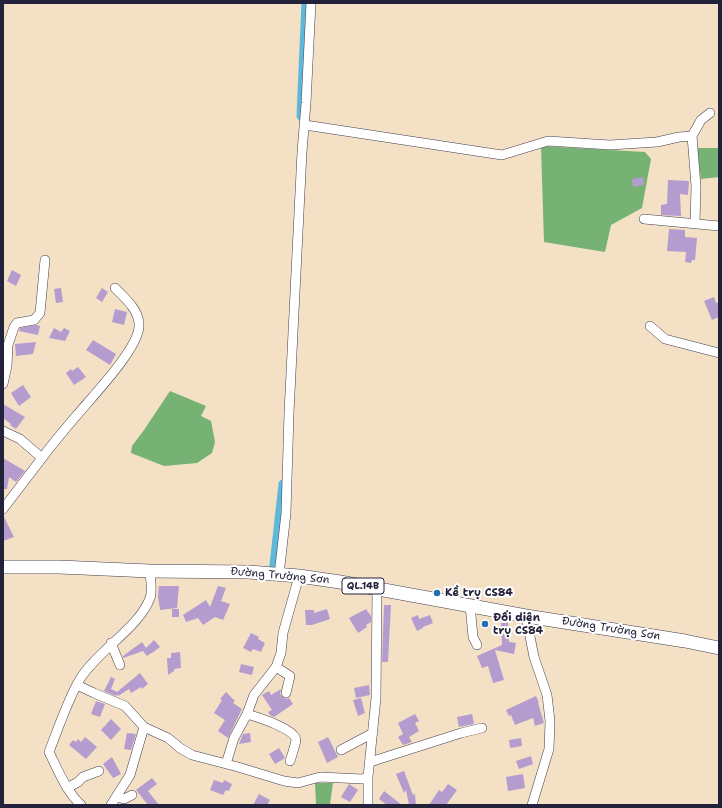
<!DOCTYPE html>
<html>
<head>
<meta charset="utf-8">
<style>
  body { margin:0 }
  #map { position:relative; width:722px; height:808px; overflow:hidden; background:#f4e0c4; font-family:"Shantell Sans",sans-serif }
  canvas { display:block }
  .frame { position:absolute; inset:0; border:4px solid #22223b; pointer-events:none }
</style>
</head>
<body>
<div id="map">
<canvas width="722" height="808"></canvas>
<div class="frame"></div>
</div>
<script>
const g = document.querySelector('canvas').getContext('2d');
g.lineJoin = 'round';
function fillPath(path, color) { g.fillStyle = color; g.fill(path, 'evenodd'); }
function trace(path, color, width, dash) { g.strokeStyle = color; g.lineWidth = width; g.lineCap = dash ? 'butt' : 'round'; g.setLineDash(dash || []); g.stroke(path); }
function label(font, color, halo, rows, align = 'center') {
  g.font = font + ' "Shantell Sans",sans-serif'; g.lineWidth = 4; g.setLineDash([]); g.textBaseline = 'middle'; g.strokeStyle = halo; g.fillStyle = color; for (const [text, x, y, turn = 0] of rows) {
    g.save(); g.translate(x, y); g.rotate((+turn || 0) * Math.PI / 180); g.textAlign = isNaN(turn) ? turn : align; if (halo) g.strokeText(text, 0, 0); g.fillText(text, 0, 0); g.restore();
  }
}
fillPath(new Path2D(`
  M541,146L645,152L651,159L642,208L611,225L605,252L544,242Z
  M697,148H719V177L701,179Z
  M170,391L206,406L201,416L211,421L215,442L212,453L197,463L164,466L131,453L132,446L144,430Z
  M315,783H333L330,804L334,805H314L316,804Z`), '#75b273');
trace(new Path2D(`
  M301,116L306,3
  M273,574L283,484`), '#5cb9da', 9);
fillPath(new Path2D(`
  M643,177L644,185L633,187L632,179Z
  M668,180L689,181L688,195L680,194L681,216L661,215V205L667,204Z
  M669,229L685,230V237L697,238L695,260H692L691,263L685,262L686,252L667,251Z
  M12,270L21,275L16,286L7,281Z
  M61,288L63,302L56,303L54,289Z
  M102,288L108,292L102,302L96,298Z
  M714,297L716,303L719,302V317L712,320L704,301Z
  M115,309L127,312L124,325L112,322Z
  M36,325L40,326L38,335L19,331L20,328Z
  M54,328L61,332L64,328L70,331L65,341L49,338Z
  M93,340L116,354L110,365L86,350Z
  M36,342L33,354L16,356L15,344Z
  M78,367L86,377L74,385L66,373L71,369L72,371Z
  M23,385L31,397L19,406L11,393Z
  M3,404L25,417L16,429L10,425L11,424L3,418Z
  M3,458L25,471L16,482L9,477L7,489H3Z
  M3,515L14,537L3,541Z
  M159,586H179L177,608L160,610L158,596Z
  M218,586L226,588L221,601L230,604L223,620L215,617L203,625L198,618L186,622L183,615L206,600L210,607Z
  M384,605H391L388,662H382Z
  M172,609H179V617H172Z
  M327,609L330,619L312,625H306L305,610H314V613Z
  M366,609L371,616V622L366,625L367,627L358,633L349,618Z
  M418,615L419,619L430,615L433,623L423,627V628L417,631L411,618Z
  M508,622L509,642L516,643L514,654L495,650L504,680L493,683L488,666L482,668L477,656L502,645L501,623Z
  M251,633L259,637L258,639L265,643L261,652L253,649L251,652L243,648Z
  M154,640L160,647L152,653H151L147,656L143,651L123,658V656L142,642L146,648Z
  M180,652L181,668L174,669V671L168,675L167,658H171V653Z
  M241,664L254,667L252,675L239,672Z
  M140,673L148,684L142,689L141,687L131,693L129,689L118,696L117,694L116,696L104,691L111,677L115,679L111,689L117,692Z
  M369,685L370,695L356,698L354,688Z
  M281,689L280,694L282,697L287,699L289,698L293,704L274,717L270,715L268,712L272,710L262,695L269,691L271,695Z
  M226,692L235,701L233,703L242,709L228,738L218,731L225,720L214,713L222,700L220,699Z
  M536,696L539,703H538L544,723L535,726L533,718L515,725L511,715L509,716L506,710Z
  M361,698L365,713L358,716L353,700Z
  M96,701L105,704L100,717L91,714Z
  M415,714L419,721L415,723L419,731L409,737L412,742L403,745L398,737L403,734L398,723Z
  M472,714L474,724L459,727L457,717Z
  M111,719L121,729L111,740L101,730Z
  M127,733L136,734L131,750L124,749Z
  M250,733L251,742L239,744L243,734Z
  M85,737L97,747L86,759L69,745L73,740L76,742L78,739L81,742Z
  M328,737L338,757L327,763L318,742Z
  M521,738L522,746L510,748L509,740Z
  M279,748L285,758L275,764L269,754Z
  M531,756L533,764L519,769L516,761Z
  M112,757L121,774L113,778L103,764Z
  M404,771L413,795L415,794L416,805H409L406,790L404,793L396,774Z
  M523,774L525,788L508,791L506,777Z
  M152,778L157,784L148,791L159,805H148L136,790Z
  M214,780L223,783L224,780L232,784L229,791L226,790L223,795L210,790Z
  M349,784L358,790L350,802L341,797Z
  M448,784L457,790L446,805H429L439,790L442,792Z
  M384,791L402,805H387L379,799Z
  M259,794L270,800L267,805H253Z`), '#b59ccf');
const minor = new Path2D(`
  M305,125L502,155L548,141L610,145L657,142L679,137L692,136
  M644,219L719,226
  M695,223L696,186L692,136L701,120L710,113
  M650,326L665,339L719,353
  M3,384L7,366L8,345L14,327L17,323L34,320L40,313L45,260
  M3,431L20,439L42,458L3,509
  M42,458C53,443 65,429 77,415C92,397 139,348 139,326C140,311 125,298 115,288
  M279,575L286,513L289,413L302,152L306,103L311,3
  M470,605L473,637L477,645
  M526,616L534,657L547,695L550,721L549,749L532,805
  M111,643L120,665
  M276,667L290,676L286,693
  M77,685L94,693L125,706L144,727
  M247,714C257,717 296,729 296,740C295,746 292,755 290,761
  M341,750L373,733
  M370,762L461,733L482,728
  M226,764L234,738L247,714L254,695L276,667L281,653L283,633L299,576
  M368,777V805
  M67,788L78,782L83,777L99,771
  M116,797L124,799L132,795
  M81,805C66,791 58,770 49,752C58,729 68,699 80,679C98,650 139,628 150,598C153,591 150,578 150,571
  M111,805L130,775L144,727L168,738L180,748L192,755L238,767L284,781L298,783L320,777L362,779L368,777L376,698L377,588`);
const highway = new Path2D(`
  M3,567H59L150,571L249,572L299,576L340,582L526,616L685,641L719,648`);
trace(minor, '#423e50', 10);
trace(highway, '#423e50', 14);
trace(minor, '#fff', 9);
trace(highway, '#fff', 13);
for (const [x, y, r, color] of [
  [437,593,4,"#1f6fb2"],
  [485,624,4,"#1f6fb2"]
]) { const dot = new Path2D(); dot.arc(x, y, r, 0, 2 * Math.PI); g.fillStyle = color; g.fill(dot); trace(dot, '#fff', 1.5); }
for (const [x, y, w] of [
  [363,586,42]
]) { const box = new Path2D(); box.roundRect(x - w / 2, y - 8, w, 16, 3); g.fillStyle = '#fff'; g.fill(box); trace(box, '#22223b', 1); }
label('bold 10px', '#22223b', null, [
  ["QL.14B",363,586]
]);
label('11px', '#22223b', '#fff', [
  ["Đường Trường Sơn",280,576,5],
  ["Đường Trường Sơn",611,629,9]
]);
label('bold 11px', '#22223b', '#fff', [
  ["Kề trụ CS84",445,593],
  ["Đối diện",493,618],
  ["trụ CS84",493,631]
], 'left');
</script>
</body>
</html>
